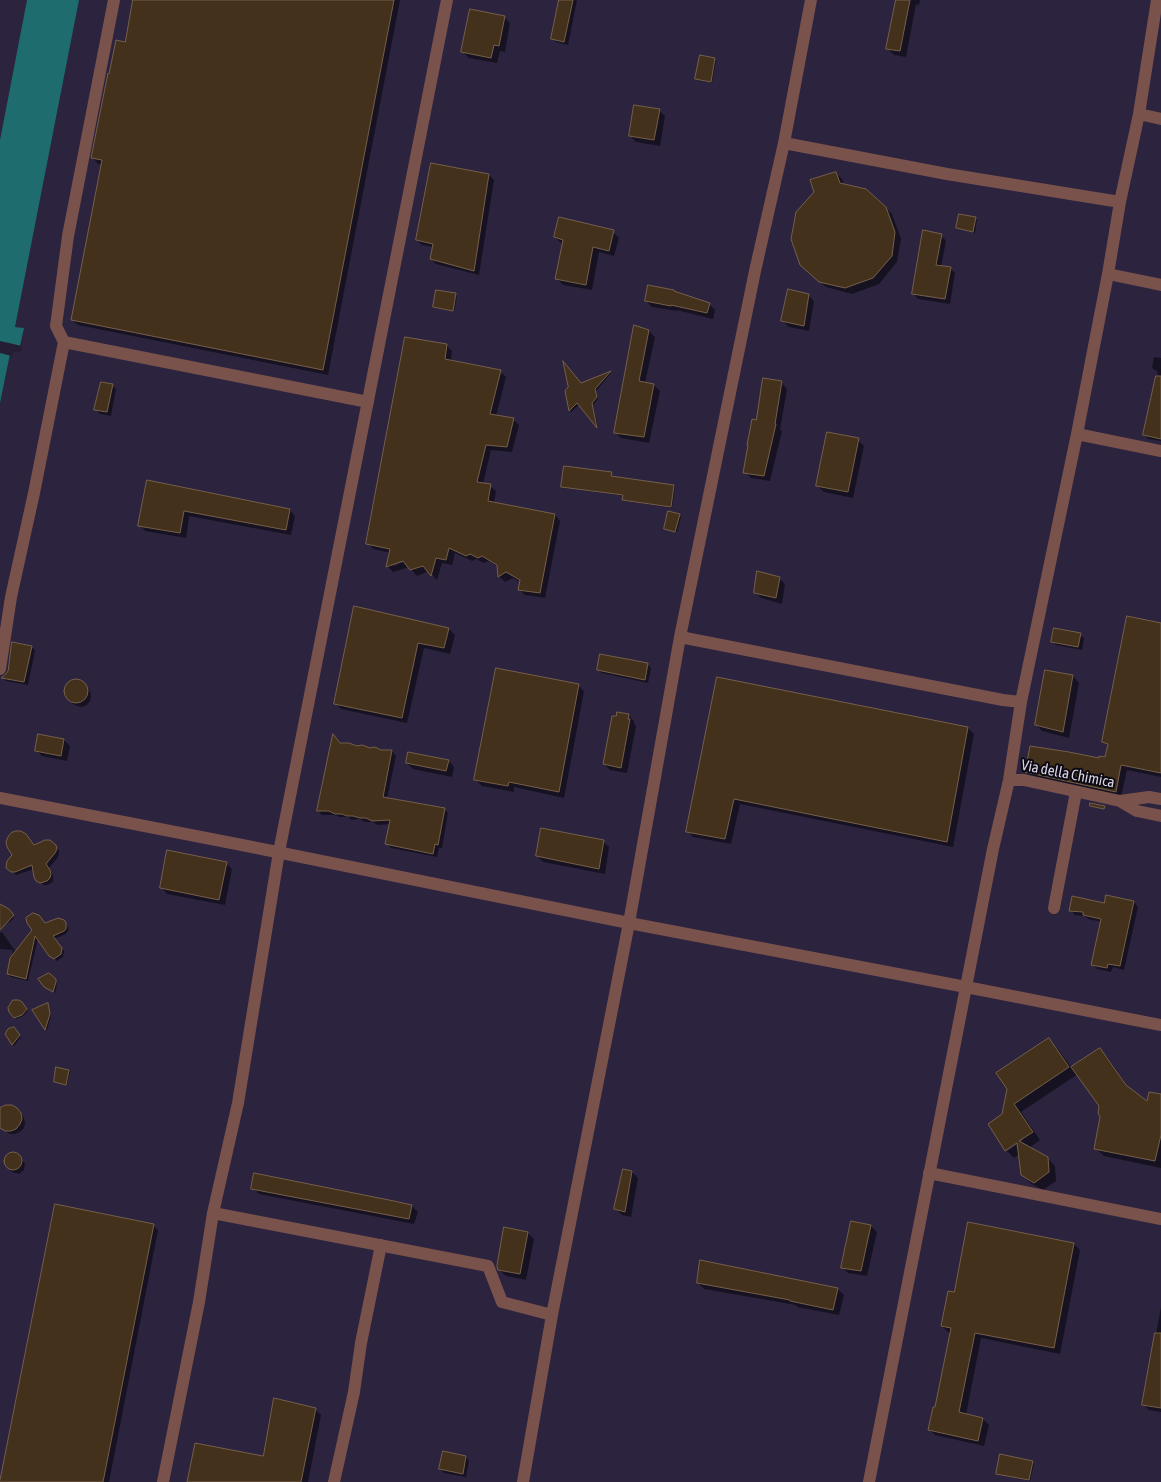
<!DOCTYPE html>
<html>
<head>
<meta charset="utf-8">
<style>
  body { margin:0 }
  canvas { display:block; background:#241d33 }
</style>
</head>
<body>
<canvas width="1161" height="1482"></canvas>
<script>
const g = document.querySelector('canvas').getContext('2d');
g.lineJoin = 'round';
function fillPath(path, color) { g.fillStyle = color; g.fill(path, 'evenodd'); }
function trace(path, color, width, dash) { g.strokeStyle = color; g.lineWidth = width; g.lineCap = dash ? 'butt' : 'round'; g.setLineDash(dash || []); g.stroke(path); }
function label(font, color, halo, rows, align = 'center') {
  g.font = font + ' "Asap Condensed",sans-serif'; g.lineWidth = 4; g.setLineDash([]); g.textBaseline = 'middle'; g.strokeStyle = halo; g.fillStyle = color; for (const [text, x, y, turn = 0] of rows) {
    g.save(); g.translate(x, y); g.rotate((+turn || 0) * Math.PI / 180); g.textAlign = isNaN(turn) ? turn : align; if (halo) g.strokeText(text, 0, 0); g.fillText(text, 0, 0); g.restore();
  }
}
fillPath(new Path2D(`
  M0,0H27L0,140Z
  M79,0H1161V1482H0V403L11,349H19L23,328L15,327Z`), '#2c233f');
fillPath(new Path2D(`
  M27,0H79L15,327L24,328L19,350L11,349L0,403V140Z`), '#1e6c6e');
fillPath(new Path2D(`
  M0,341L22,346L21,351L19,352H13L12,356L0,353Z`), '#241d33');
fillPath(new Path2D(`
  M134,0H400L328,375L78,325L72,320L102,164H98L93,158L126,43Z
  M560,0H577L568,45L556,42L552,38Z
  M898,0H920L919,5L916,4L906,57L894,55L888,49Z
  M504,17L510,23L505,52L500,51L497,63L469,58L463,52Z
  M715,60L716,61L712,83L698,80L696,78Z
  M659,110L665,116L660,146L636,142L630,136Z
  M432,164L489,175L494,180L479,275L436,264L431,259L433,247L422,245L417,240Z
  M836,173L842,179L844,185L885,207L892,214L901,239L897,262L879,284L852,294L826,287L807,271Z
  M960,215L976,219L977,220L975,233L957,228Z
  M613,232L619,238L614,256L599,252L592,290L563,285L557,279L564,244L561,243L555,237Z
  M941,235L946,241L941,267L950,268L955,273L950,304L918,299L913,293Z
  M676,293L709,304L715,310L713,319L677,310V311L652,307L646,301Z
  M455,295L457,296L454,311L436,308L435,307Z
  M808,295L814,301L809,331L789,327L783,321Z
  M649,331L655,337L645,383L654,385L660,391L649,443L621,438L615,432Z
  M446,345L452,351L451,362L500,371L506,377L496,416L513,419L519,425L512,452L491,450L483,484L490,486L496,491L494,503L555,515L560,521L545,598L525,595L519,589L520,582L513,578L505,582L499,576L498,567L489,561L484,563L476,559L472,561L455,553L452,565L442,563L437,580L429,571L417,576L409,567L393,572L387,566L391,553L373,549L368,543ZM408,558L409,560L393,566V563Z
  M1154,357L1161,358V441L1148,439L1145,435L1158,372L1152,368Z
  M610,372L611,373L596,391L598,399L593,405L598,426L580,404L571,412L570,411L566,392Z
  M781,382L787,389L780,430L782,431L770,481L751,478L745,472L749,446L748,445L757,421Z
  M112,385L116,389L111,416L100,414L96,410Z
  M858,440L864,446L853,498L824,492L818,486Z
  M611,474L613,477L673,486L675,487L672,508L625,501L623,500L624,496L564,488L562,486Z
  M148,482L290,510L295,516L291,535L189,516L186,538L145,531L140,525Z
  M679,515L681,517L677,532L667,530L665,528Z
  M779,578L785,584L782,604L761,598L755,592Z
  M355,608L449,629L455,635L450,654L424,648L407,723L341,709L335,703Z
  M1161,624V777L1127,770L1121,797L1032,778L1026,772L1106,759L1109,747L1104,742Z
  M1080,635L1084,638L1082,650L1056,645L1053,641Z
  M31,647L35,650L28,685L6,681L3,678Z
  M647,664L651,668L648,683L602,673L598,670Z
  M1046,672L1073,676L1079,683L1069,738L1042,731L1036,725Z
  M718,679L968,728L974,734L953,847L740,804L731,844L693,837L687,831Z
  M74,680H79L83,683L90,691L91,696L90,701L87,705L82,707L77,706L73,704L65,695L64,691L66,686L69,682Z
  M578,685L584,691L564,798L514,787V792L482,786L476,780Z
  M628,715L634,721V724L636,726L627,773L610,770L604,764Z
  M64,740L70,746L67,761L42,756L36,750Z
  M341,744L357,748L392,751L396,756L387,799L444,809L448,813L442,848H439L437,857L391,848L387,843L390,824L378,825L372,822H365L359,819L352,820L347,817H340L334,815H322L318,811Z
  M449,761L454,767L452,777L413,769L407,763Z
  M49,841L59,850V853L58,857L49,868L53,875V882L47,885H44L35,877L34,869L16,875L8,867L34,846Z
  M603,841L609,847L605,874L543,862L537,856Z
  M226,863L232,869L225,905L167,894L161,887Z
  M1107,896L1134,902L1138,907L1124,970L1113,967L1111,972L1097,969L1092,964L1102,922L1088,919L1085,916L1075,915L1071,910L1105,905Z
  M0,911L11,912L14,918L10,922L4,925L0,920Z
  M33,914L38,916L45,924L58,919L63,921L69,929L66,934L54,939L64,951L63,957L57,961L50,955L38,938L28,981L11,977L8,974L13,950L0,949V933L2,932L4,935L16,952L34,930L28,923V918Z
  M55,979L57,984L55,993L45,986Z
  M24,1005L28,1011L23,1016L16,1019L15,1018Z
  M47,1005L51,1016L47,1030L34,1011Z
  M15,1030L21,1037L14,1046L7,1037Z
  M1049,1040L1057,1048L1072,1068L1100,1050L1108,1058L1130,1090L1148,1103L1161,1096V1168L1104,1156L1095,1148L1102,1117L1100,1106L1078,1074L1021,1112L1040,1140L1029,1148L1047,1158L1055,1166L1056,1181L1043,1190L1030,1183L1022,1174L1020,1154L1014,1158L1007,1151L1023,1140L1003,1115Z
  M68,1071L70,1072L67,1085L56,1083L55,1082Z
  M0,1110L21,1113L24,1118L25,1123L24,1128L20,1132L15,1134H10L5,1131L0,1126Z
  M12,1154H15L25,1163L24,1170L19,1174L12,1172L5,1163L6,1158Z
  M632,1172L638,1178L631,1217L622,1215L616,1209Z
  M253,1188L412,1206L418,1212L414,1224L259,1194Z
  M969,1224L1074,1244L1080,1250L1060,1354L981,1338L966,1415L983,1419L989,1425L984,1446L935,1435L929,1429L936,1409L952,1333L948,1332L942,1326L955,1293Z
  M153,1225L158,1230L109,1482H1Z
  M871,1226L877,1232L867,1276L848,1273L842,1267Z
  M505,1229L528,1233L534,1239L526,1280L506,1276L499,1270Z
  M698,1283L838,1289L844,1295L839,1315L797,1307L796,1305L704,1289Z
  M1161,1307V1412L1149,1410L1143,1404Z
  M315,1409L321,1415L308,1482H189L264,1457Z
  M466,1457L469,1461L466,1477L444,1473L440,1469Z
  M1032,1462L1034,1464L1030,1481L999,1475L997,1473Z`), '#0007');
const building = new Path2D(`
  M133,0H394L323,370L71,320L102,160L91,158L108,73L109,74L116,40L125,42Z
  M559,0H573L564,42L551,39Z
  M896,0H910L900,51L886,49Z
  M470,9L505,16L499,46L494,45L491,58L461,52Z
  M700,55L715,58L711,82L695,79Z
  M634,105L660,109L654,140L629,136Z
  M431,163L489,174L474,271L430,259L433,244L416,240Z
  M836,172L840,183L866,189L886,207L895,232L892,256L873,278L845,288L819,282L800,265L791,239L796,212L814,192L810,180Z
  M959,214L976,217L973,232L956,228Z
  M559,217L614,230L609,251L593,247L586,285L555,279L563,240L554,237Z
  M923,230L942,234L936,265L951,267L945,299L912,294Z
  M648,285L674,290V291L710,303L707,313L671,305V306L645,301Z
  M788,289L809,294L804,326L781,321Z
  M436,290L456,293L453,311L433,307Z
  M634,325L649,330L639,381L654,384L644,437L614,433Z
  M405,337L447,344L445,359L501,370L490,414L514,418L507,447L486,445L477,482L491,484L488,501L555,514L540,593L518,590L520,580L506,572L498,577L497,565L482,556L478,558L470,554L466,556L449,548L446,560L436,558L431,576L423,566L410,570L403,561L386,567L390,549L366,544Z
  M563,361L581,383L611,371L595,389L597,397L592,403L597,428L577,403L569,411L565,391L568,387Z
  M1156,376H1161V439L1143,435Z
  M763,378L782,381L775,424H776L764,476L743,473L748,445H747L752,419L756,420Z
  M101,382L113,384L107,412L94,410Z
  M827,432L859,438L848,492L816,486Z
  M564,466L612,472L611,476L674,485L671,507L622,500L623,495L561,487Z
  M147,480L290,509L286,530L184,511L180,533L138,526Z
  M668,511L680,514L675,532L664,529Z
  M757,571L780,577L776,598L754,593Z
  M354,606L449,628L444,648L418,643L402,718L334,704Z
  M1127,616L1161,623V773L1121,765L1116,792L1025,772L1030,746L1069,752L1099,758V756L1105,757L1108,744L1102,742Z
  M1054,628L1081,633L1078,647L1051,642Z
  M12,642L32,646L24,682L1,678L6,674L8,671Z
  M600,654L648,663L645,680L597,670Z
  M496,668L579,684L559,792L509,782L508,786L474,780Z
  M1045,670L1073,675L1063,732L1035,725Z
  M717,677L968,727L947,842L734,799L725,839L686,832Z
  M64 691a12 12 0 1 1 24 0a12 12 0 1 1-24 0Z
  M617,712L629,714L628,719H630L621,768L603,764L612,716H616Z
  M38,734L64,739L61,756L35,751Z
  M333,734L340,743H349L357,746L362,745L370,748L375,747L381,750H392L383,797L445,808L438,845L435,844L433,854L385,844L390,820L372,821L366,818H360L353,816H347L342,814H335L329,811H317Z
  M408,752L449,760L446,771L406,763Z
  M1090,803L1105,806L1104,809L1090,806Z
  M541,828L604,840L599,869L536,856Z
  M16,831H21L26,834L34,845L45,840H50L56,845L57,849L55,853L46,864L50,870L51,874L50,878L47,881L40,883L36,881L34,877L32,865L15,872H11L6,868L7,861L12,855L7,847L6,842L8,837L11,833Z
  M167,850L227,862L219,900L160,888Z
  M1106,895L1134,901L1120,966L1108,964L1107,968L1091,965L1101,919L1083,915V912L1069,911L1072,896L1104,903Z
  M0,904L9,909L14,915L0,930Z
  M33,913L39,915L45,923L58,918L64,920L66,922V929L64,931L53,936L62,948L61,954L54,959L49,956L35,936L26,979L7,974L10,958L32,930L27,923L26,918Z
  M49,973L56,979V982L53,992L44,987L38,979Z
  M13,1000H19L22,1002L27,1009L22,1015L14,1018L9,1012L8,1008Z
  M48,1003L50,1014L45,1030L32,1010Z
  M14,1027L20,1035L12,1045L5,1034L8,1029Z
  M1049,1038L1069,1067L1014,1104L1033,1132L1019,1141L1048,1157L1049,1172L1034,1183L1021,1175L1017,1143L1005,1151L988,1124L1002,1114L1007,1089L996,1073Z
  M1100,1048L1126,1085L1147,1101L1149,1092L1161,1094V1135L1155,1161L1094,1149L1100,1117L1098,1113L1099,1106L1071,1067Z
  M56,1067L69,1070L66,1085L54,1082Z
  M6,1105H12L17,1108L21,1113L22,1119L20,1124L16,1129L11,1131H5L0,1128V1108Z
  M4 1161a9 9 0 1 1 18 0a9 9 0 1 1-18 0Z
  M623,1169L632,1171L625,1212L614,1209Z
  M254,1173L394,1201L412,1205L409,1219L251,1189Z
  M55,1204L154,1224L103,1482H0Z
  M851,1221L871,1225L861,1271L841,1268Z
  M968,1222L1074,1243L1054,1348L975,1333L959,1412L983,1418L978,1441L928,1430L933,1407H935L951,1328L941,1326L948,1291L954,1292Z
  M504,1227L528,1232L520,1274L498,1270L497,1266Z
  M700,1260L838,1288L833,1310L790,1301V1300L697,1283Z
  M1155,1333H1161V1408L1142,1405Z
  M274,1398L316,1408L301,1482H187L195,1443L263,1456Z
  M443,1451L466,1456L463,1474L439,1469Z
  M1000,1454L1033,1461L1029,1480L996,1474Z`);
fillPath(building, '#44311c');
trace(building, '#745f49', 1);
trace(new Path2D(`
  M114,0L68,236L56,326L64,342L368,402
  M1139,114L1161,119
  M784,143L947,174L1120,202
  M1108,274L1161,285
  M1077,434L1161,451
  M680,637L1003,700L1021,702
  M0,669L11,597L34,493L64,342
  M1009,780H1024L1120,801L1137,811L1161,816
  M0,798L242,845L629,923L966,987L1161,1025
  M1120,801L1149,797L1161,799
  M1054,908L1076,792
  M929,1173L1161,1219
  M213,1213L488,1266L502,1302L552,1315
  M163,1482L199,1302L213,1213L238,1103L279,852L447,0
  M334,1482L354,1392L361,1343L381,1245
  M523,1482L552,1315L629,923L680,637L755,271L784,143L811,0
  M869,1482L993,849L1009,780L1021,702L1077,434L1108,274L1120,202L1139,114L1157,0`), '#79524c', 12);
label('15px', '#d9d5e4', '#0c0913', [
  ["Via della Chimica",1068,774,11]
]);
</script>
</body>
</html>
